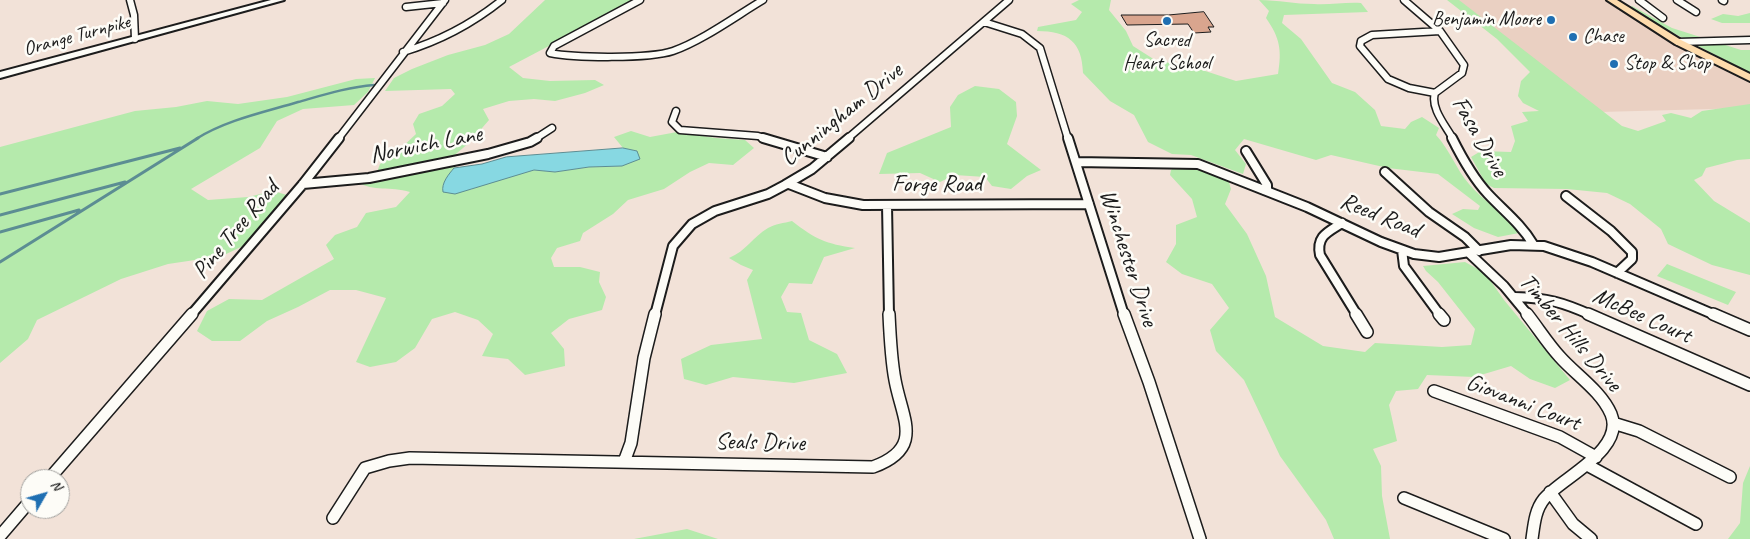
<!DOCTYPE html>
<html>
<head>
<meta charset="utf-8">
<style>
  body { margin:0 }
  #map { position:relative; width:1750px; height:539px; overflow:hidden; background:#f2e2d8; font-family:Caveat,sans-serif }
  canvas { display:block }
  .north { position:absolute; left:20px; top:469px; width:50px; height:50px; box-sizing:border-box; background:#fdfcf7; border:1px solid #a3a29f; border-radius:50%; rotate:52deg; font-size:14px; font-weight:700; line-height:20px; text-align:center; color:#1c1c1c }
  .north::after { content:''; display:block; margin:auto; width:18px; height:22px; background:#1f6fb2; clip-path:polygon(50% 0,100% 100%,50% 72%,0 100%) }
</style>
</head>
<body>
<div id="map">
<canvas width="1750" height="539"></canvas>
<div class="north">N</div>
</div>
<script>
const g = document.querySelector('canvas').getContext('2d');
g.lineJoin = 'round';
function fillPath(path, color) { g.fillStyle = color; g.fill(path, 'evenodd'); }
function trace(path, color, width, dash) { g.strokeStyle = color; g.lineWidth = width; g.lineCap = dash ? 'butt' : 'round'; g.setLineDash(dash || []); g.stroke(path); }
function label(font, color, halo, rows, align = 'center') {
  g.font = font + ' Caveat,sans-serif'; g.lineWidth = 5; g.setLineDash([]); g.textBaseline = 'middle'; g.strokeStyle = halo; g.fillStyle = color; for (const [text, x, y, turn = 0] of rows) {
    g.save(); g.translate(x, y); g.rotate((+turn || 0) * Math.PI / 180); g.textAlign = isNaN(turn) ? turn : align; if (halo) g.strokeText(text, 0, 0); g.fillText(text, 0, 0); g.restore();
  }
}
fillPath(new Path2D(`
  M1458,0H1611L1634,14L1750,78V108L1600,112Z`), '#ead0c2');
fillPath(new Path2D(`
  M545,0H636L509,67L523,78L550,81L595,80L604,85L585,93L555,101L534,99L509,101L483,109L489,120L470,142L450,159L377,172L380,164L399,150L416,134L413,124L419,114L442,106L455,94L451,89L385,91L394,78L412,69L448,55L485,45L509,34Z
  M1079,0H1111L1109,10L1126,31L1133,46L1155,60L1199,69L1236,81L1278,74C1282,50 1280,38 1266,18L1269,11L1259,0C1278,0 1295,4 1314,4C1330,5 1345,2 1361,3L1368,12L1284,15L1282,23L1301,39L1332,83L1355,92L1375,110L1381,126L1405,129L1411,122L1422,117L1439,128L1436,135C1450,150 1456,169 1469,184C1484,202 1506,213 1519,233L1498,237L1474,228L1452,214L1463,209L1478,210L1480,206L1438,174L1388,168L1331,155L1316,160L1244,139L1235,150L1246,164L1243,174L1191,155L1172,154L1148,142L1134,115L1110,101L1083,73C1082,42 1068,31 1037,31L1038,27L1076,20L1082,12L1071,4Z
  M1447,0H1459L1622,126L1638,131L1666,121L1662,115L1671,113L1691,118L1702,111L1750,104V159L1737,160L1706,168L1702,176L1694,180L1714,201L1750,223V275L1712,265L1668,244L1661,229L1630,204L1607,193L1567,189L1494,188L1486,184L1471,157L1481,151L1511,152L1515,141L1511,126L1528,121L1522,112L1539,111L1523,103L1518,96L1521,81L1530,72L1497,39Z
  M1632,6L1672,28L1741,50H1750V73L1654,23L1629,8Z
  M1750,13V23H1722L1711,19L1723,14L1738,16Z
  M375,78L368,92L354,105L303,109L277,121L260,148L191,189L208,200L248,197L273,191L287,195L245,245L222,256L168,264L121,279L37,320L28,339L0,363V147L135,111L176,107L207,101L238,104L287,97L356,79Z
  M975,86L999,89L1016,102L1017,116L1007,144L1041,170L1027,176L1011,189L992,186L985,177L955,175L940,182L920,173L879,174L887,153L951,127L950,107L958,95Z
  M631,131L650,137L677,132L716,138L745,140L754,148L733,165L709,163L690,172L664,189L628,200L613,214L583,233L580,241L557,248L551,258L554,267H580L600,272L599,282L606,297L602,310L569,319L551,333L564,349L565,366L525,375L508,359L482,356L493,334L478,320L455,312L432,319L415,348L396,362L370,367L356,362L386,298L356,290H330L298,307L267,321L240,341H212L197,331L207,311L229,299L262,300L334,259L326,245L335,235L357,227L366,213L396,207L410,192C390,186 374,192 357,182L462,161L454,168L470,190L480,185L534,170L555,172L589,167L622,166L636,151L623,148L614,137Z
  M1176,166L1203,167L1228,179L1231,189L1225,204L1247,234L1266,276L1275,317L1323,346L1365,352L1375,343L1442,347L1471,345L1475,329L1438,282L1426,271L1423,266L1465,262L1485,273L1504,300L1570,380L1555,388L1530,379L1511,366L1474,377L1427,375L1418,389L1396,391L1389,405L1397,441L1373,449L1381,466L1382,496L1390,539H1334L1326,520L1280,456L1244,380L1216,351L1210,330L1229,308L1212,284L1182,274L1166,262L1176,244V225L1197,217L1192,199L1170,175L1171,170Z
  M792,221C815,239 826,244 855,248L824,257L812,284L789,283L781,297L787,312L801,313L809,340L837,354L847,373L794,383L733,377L706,385L684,379L681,359L711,345L762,339L747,280L753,270L741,265L729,258C746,251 753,237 768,228C775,224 784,223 792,221Z
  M1667,264L1736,292L1728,305L1657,276Z
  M1750,466V539H1728L1740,523L1743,483Z
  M687,529L718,539H634Z`), '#b5eaac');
const water = new Path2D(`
  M623,148L637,151L640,159L622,166L589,167L555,172L534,170L455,194L443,192C441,183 449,174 454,168L482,164L506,157Z`);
fillPath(water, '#87d8e2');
trace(water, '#5c8d93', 1);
trace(new Path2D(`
  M196,139C226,120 265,112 298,102C323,95 348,87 374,85`), '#5c8d93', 2.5);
trace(new Path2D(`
  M0,194L180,148
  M0,215L125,182
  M0,232L79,210
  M0,262L198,138`), '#5c8d93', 3);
const building = new Path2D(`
  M1204,12L1214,27H1208L1211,32L1194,33L1188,24L1127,25L1121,15H1168Z`);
fillPath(building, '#d9a58e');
trace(building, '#1c1c1c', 1);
const streetFar2 = new Path2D(`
  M130,0L134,15L135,39
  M640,0L554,46L550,53C575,58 649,59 673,51C702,41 736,16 763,0
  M1404,0L1440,31L1464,65L1462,73L1435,93
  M1639,0L1663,18
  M1677,0L1696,12
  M1722,0L1724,1
  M406,7L443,3
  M984,22L1022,34L1040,48L1068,139
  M1678,42L1750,40
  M403,52C440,41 472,24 502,0
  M1435,93C1430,108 1446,126 1453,139
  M1435,93L1409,88L1388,79L1360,46L1361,41L1372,35L1440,31
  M676,111L672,122L680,130L758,136L768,139
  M338,139L445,0
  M535,139L552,128
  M847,139L1009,0`);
const streetFar1 = new Path2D(`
  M763,138L827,157
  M1068,138L1124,315
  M1452,138C1462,158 1473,178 1488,194C1504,211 1521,224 1533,244
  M1246,151L1267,185V188L1264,190
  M1076,162L1198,164L1307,207L1381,242L1414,254L1439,257L1511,245L1544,246L1592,262L1715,315
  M1385,172L1429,212L1465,237L1479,251
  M303,184L369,178L488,154L530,142L537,138
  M789,184L825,198L863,205L1089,204
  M1566,196L1611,231L1632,252V259L1617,273
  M887,205L889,315
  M1342,223C1328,232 1316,236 1320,255L1357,315
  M1402,250L1404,266L1440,315
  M1469,253L1504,286L1528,315
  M1515,297C1547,298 1562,302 1591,315
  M191,315L303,184L339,138
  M655,315L673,246L692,224L715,211L768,194L785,185L812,169L849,138`);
const street = new Path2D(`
  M1124,314L1149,382L1200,539
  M1356,314L1367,332
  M1439,314L1444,320
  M1527,314C1538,328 1548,344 1560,357C1576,375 1601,391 1611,414C1626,450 1561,478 1544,499C1535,510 1534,525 1532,539
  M1588,314L1750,385
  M1713,314L1750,330
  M1434,391L1560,437L1596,457
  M1613,423L1639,431L1730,477
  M624,462L631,443L644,358L655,314
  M1587,465L1696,524
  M49,479L192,314
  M1550,492L1573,524L1591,539
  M1404,498L1504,539
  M333,518L365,468L389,461L410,458L873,467C925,448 902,419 895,380C891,359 890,336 889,314
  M0,536L30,501`);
const secondary = new Path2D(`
  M271,0H284L0,78V72Z`);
const primary = new Path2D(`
  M1607,0H1617L1681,40L1750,74V81L1675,44Z`);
trace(streetFar2, '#1c1c1c', 9);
trace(streetFar1, '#1c1c1c', 12);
trace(street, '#1c1c1c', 14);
trace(secondary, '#1c1c1c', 4);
trace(primary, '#1c1c1c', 4);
trace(streetFar2, '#fdfcf7', 6);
trace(streetFar1, '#fdfcf7', 8);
trace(street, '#fdfcf7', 11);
fillPath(secondary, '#fdfcf7');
fillPath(primary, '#fedbac');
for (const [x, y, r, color] of [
  [1551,20,5,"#1f6fb2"],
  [1167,21,5,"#1f6fb2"],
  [1573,37,5,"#1f6fb2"],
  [1614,64,5,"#1f6fb2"]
]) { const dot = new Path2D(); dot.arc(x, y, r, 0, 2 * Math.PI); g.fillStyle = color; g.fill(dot); trace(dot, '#fdfcf7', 2); }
label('20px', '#1c1c1c', '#fdfcf7', [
  ["Benjamin Moore",1541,20,"right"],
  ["Chase",1583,37],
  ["Sacred",1167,41,"center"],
  ["Heart School",1167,64,"center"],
  ["Stop & Shop",1624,64]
], 'left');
label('20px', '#1c1c1c', '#fdfcf7', [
  ["Orange Turnpike",77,36,-15]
]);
label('24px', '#1c1c1c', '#fdfcf7', [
  ["Cunningham Drive",842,115,-39],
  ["Fasa Drive",1479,137,60],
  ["Norwich Lane",426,145,-11],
  ["Forge Road",937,185],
  ["Reed Road",1380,216,22],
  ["Pine Tree Road",236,230,-50],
  ["Winchester Drive",1128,258,72],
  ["McBee Court",1642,316,24],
  ["Timber Hills Drive",1570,333,50],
  ["Giovanni Court",1523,403,21],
  ["Seals Drive",760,443,1]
]);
</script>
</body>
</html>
